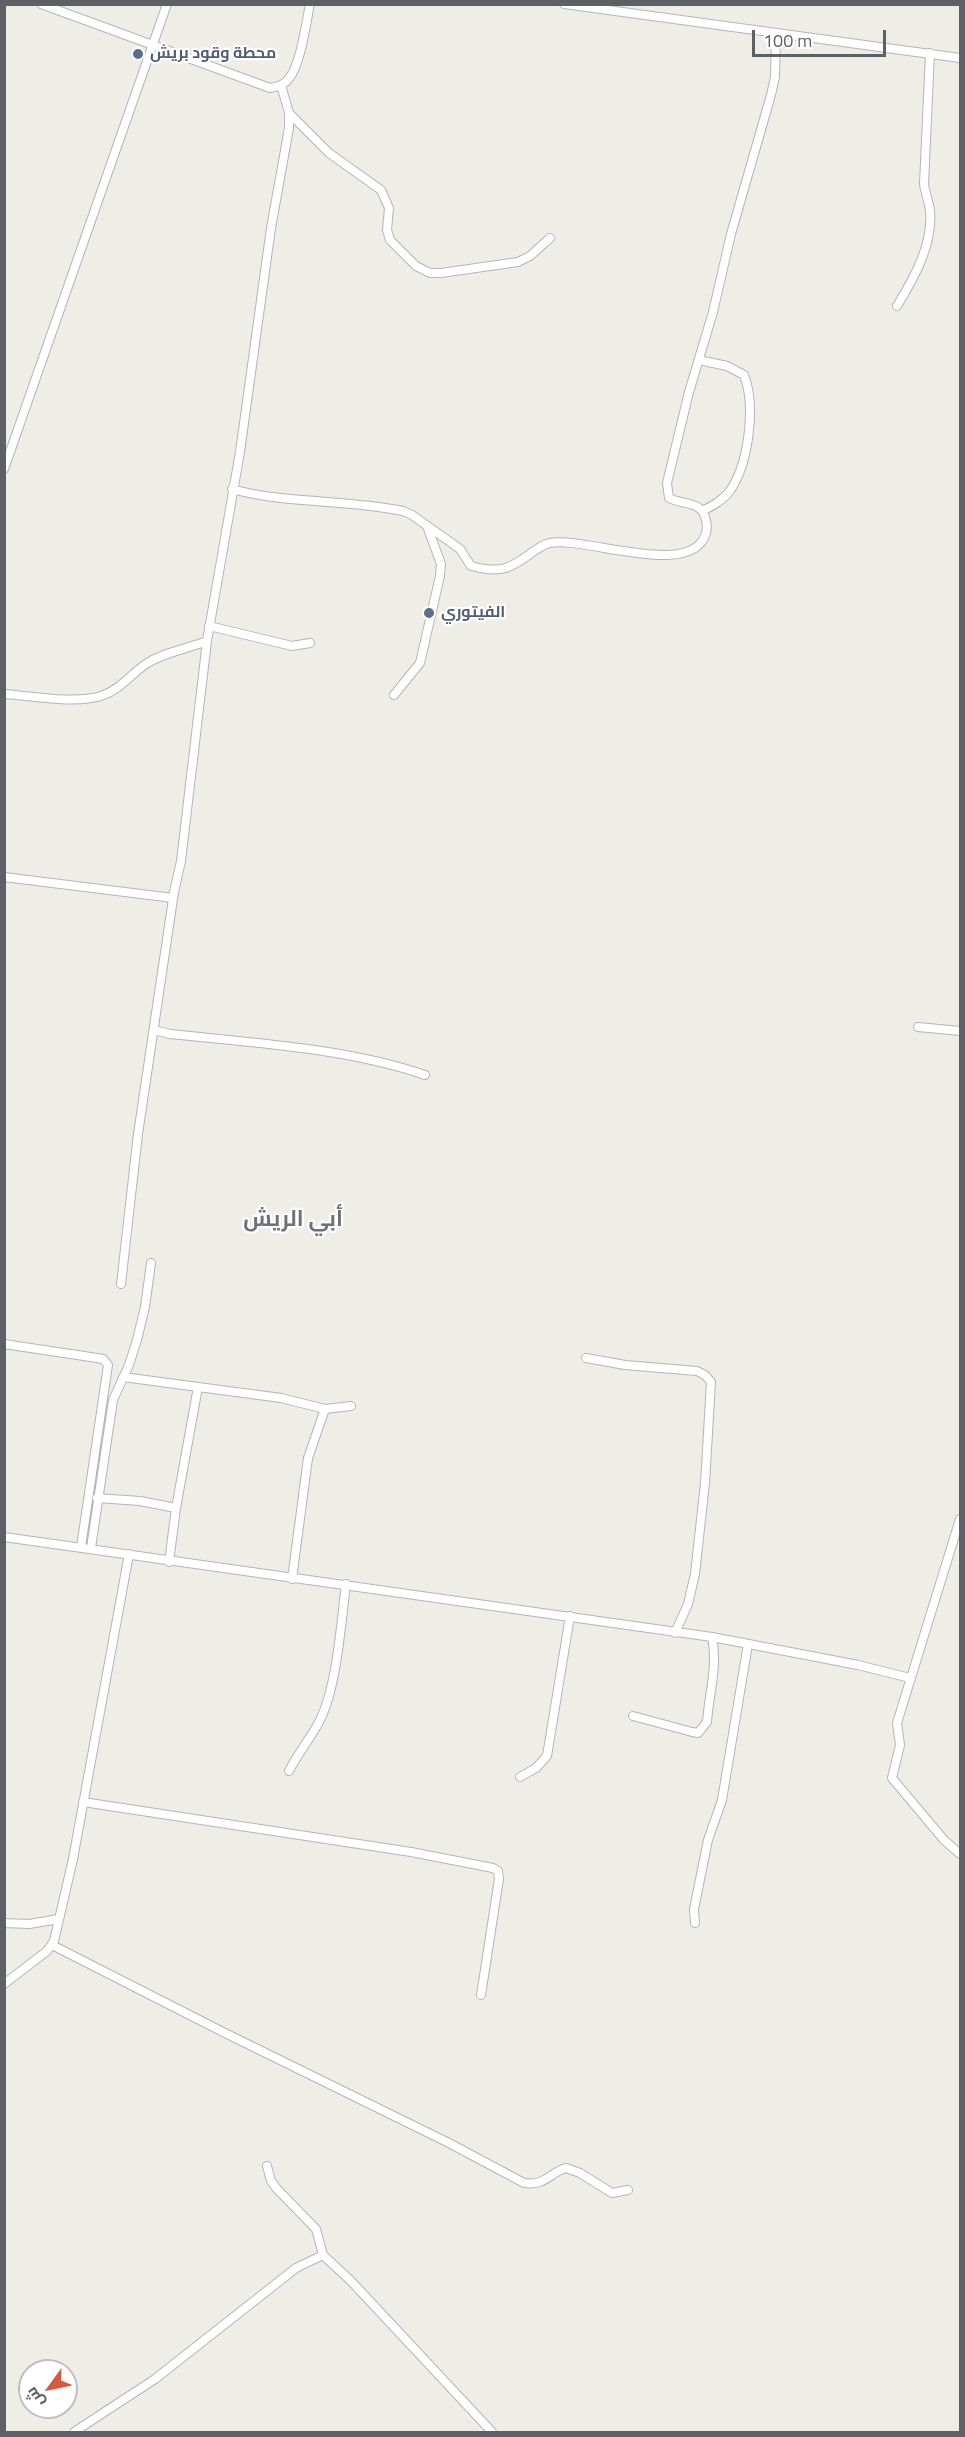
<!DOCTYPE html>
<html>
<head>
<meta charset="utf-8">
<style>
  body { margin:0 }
  #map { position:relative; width:965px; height:2437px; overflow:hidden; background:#eeede6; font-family:"Titillium Web",Cairo,sans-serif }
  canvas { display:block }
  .frame { position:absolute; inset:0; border:6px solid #5d6065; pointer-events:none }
  .north { position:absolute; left:18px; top:2359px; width:60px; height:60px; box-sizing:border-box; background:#fff; border:2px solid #bebfc1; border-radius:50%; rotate:237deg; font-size:16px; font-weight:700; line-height:24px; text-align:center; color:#5d6065 }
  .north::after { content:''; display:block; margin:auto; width:21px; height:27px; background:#db573f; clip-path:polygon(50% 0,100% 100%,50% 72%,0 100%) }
  .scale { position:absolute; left:752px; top:30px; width:134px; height:27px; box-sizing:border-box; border:3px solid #5d6065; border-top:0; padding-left:8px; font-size:18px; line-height:21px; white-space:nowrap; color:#5d6065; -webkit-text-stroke:4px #fff; paint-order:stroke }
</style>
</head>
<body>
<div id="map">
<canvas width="965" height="2437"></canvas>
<div class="frame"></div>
<div class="north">ش</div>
<div class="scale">100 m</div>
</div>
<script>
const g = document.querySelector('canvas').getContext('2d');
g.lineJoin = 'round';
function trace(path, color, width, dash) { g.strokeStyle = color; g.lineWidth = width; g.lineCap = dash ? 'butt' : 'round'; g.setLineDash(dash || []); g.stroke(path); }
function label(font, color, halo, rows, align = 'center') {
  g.font = font + ' "Titillium Web",Cairo,sans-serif'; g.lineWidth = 4.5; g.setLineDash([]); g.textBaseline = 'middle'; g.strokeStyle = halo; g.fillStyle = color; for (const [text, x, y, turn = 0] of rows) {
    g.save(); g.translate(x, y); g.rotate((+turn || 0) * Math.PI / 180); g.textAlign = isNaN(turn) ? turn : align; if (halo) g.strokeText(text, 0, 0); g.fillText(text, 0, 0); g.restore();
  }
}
const street = new Path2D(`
  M41,4L270,88C278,87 286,84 290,77C301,62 306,23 310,4
  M564,4L960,58
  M289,113L329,153L381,190L389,208L387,230L390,240L416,266L430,273H441L518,262L530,256L550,238
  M897,306C914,278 933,245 930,211C929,201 925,193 924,184L930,53
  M699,360L727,366L744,375C756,405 749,465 729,492C722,501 712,506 702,511
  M4,469L167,4
  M232,489C285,504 347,499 403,511L412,515L460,549L471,566C501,574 510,569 534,551C539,548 544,544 550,543C585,536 693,580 706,533C708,526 706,513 699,508C691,502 678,503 669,498L667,483L689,392L713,312L731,234L771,95L775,77L776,34
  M209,626L292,646L310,643
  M4,694C32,696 75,704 101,696C120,690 131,674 146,664C164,652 187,649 207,641
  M394,695L420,663L440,576L441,564L427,526
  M4,877L173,898
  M918,1027L960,1031
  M154,1030L170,1034C254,1043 346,1048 425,1075
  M121,1284L138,1134L174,892L181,861L207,641L240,452L271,228L289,128V113L281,85
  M4,1344L97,1358L103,1359L108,1365L81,1547
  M586,1358L625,1365L697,1371L705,1375L711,1382L705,1483L695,1574L688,1604L675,1633
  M123,1377L281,1398L325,1409
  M97,1498L140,1501L176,1508L169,1562
  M176,1508L198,1387
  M960,1519L897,1723L900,1745L892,1778L944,1840L960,1854
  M4,1537L712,1637L858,1665L910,1678
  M91,1548L113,1400L129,1365L137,1340L145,1307L151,1263
  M292,1579L308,1458L325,1409L351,1406
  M633,1716L692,1732L698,1733L707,1722C709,1693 718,1666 712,1637
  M289,1771C298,1753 311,1738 320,1720C337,1686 341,1623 346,1584
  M520,1777L536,1768L547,1756L570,1616
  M83,1802L411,1852L493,1868L498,1871L499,1879L481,1995
  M4,1923L29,1924L59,1919
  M695,1923L694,1909L708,1840L722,1800L748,1644
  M52,1945L225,2033L449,2143L524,2183C546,2186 549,2173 566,2168L580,2173L612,2193L628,2190
  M4,1984L47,1951L54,1941L73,1859L129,1554
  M267,2166L271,2181L277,2189L316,2229L323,2255L351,2281L492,2432
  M74,2432L155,2379L296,2268L323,2255`);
trace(street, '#b3b5b9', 10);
trace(street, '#fff', 8);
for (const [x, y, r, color] of [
  [138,54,6,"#5c6f8a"],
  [429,613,6,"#5c6f8a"]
]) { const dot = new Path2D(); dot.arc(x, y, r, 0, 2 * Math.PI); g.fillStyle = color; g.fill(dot); trace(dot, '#fff', 2); }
label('bold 16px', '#4e5e75', '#fff', [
  ["محطة وقود بريش",150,54],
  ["الفيتوري",441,613]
], 'left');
label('bold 22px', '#6e7277', '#fff', [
  ["أبي الريش",293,1221]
]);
</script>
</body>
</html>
